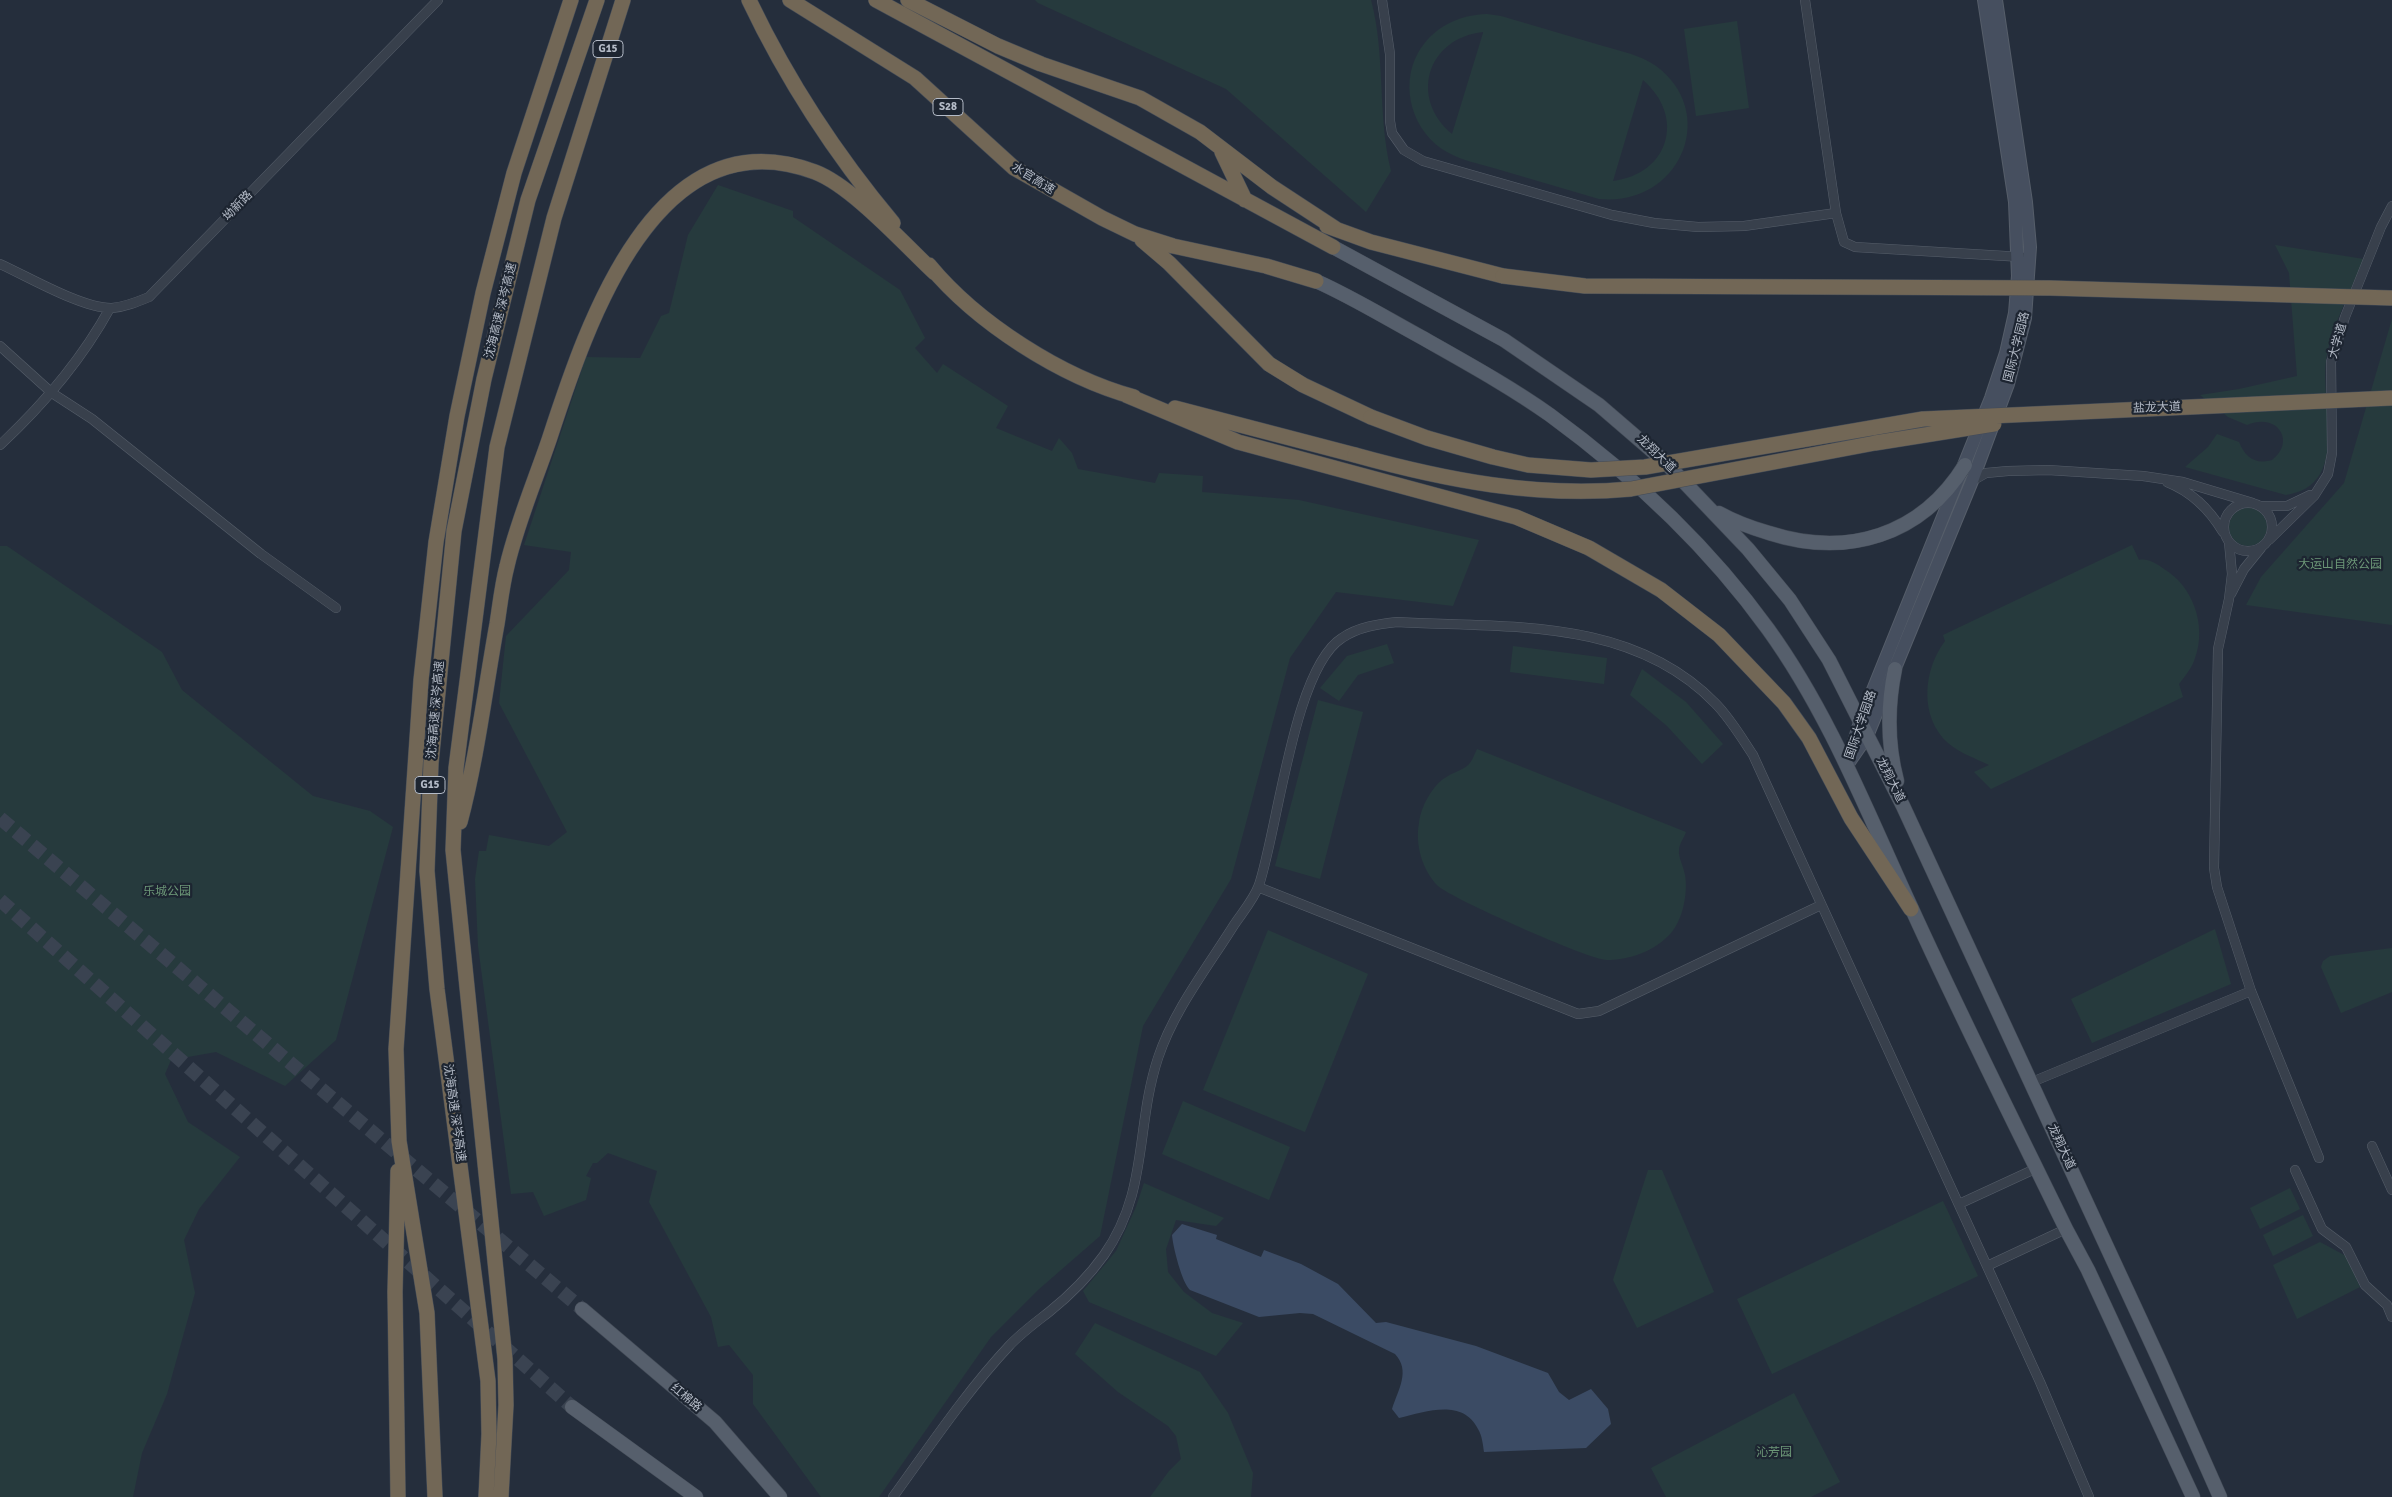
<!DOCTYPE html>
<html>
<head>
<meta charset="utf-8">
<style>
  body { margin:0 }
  canvas { display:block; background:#252e3c }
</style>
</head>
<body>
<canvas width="2392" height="1497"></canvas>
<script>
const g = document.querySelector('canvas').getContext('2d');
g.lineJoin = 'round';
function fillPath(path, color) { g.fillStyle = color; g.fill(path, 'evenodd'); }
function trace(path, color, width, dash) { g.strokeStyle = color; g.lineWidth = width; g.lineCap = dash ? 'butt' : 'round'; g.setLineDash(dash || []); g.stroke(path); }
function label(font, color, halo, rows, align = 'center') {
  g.font = font + ' Signika,"Noto Sans SC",sans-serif'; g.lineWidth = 4.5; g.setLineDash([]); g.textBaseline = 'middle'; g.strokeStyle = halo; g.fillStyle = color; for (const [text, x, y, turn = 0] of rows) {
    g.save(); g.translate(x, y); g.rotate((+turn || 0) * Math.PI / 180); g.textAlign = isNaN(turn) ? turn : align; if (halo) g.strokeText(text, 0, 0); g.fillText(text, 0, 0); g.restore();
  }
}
fillPath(new Path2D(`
  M1035,0H1371C1386,56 1377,115 1391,171L1366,212L1226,89L1038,3Z
  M1487,14L1501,16C1535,26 1569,36 1603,46C1620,51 1641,55 1656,66C1720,113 1680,207 1599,199C1565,189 1531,179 1497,169C1481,164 1462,161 1447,152C1413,133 1399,87 1418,53C1433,27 1458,15 1487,14ZM1483,32V33L1452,134C1409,98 1427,38 1483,32ZM1643,80C1686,117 1669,174 1613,181Z
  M1737,21L1749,108L1696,116L1684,29Z
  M718,185L793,211V217L900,290L925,338L915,348L937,373L943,364L1008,406L996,428L1052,451L1059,438L1072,453L1078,469L1155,483L1159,473L1203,476L1202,492L1299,500L1479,540L1453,606L1336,592L1290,658L1231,879L1143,1026L1100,1236L1038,1290L991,1337L879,1497H821L753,1404V1375L729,1345L718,1347L711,1317L649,1202L657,1171L608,1153L597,1163H593L586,1176L591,1178L586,1200L544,1216L533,1192L511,1194L478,946L475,879L479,851H486L489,835L549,846L567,832L499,703L506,636L569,570L571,552L524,545L586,357L640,358L661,316L669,313L688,235Z
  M2275,245L2364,259C2351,290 2331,328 2326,360C2320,406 2351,485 2286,495L2185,467L2208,447L2217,434L2239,442C2245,457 2255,465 2272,460C2296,442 2278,412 2247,425L2228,417L2200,395L2239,389L2297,376L2289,273Z
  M2392,319V625L2246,605L2261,577L2344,483Z
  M2229 527a19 19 0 1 1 38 0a19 19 0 1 1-38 0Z
  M2132,545L2139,560C2147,558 2157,564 2164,569C2193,586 2207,626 2195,658C2192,668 2185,676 2179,684L2183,697L1991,789L1974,772L1989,765C1975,758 1961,754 1948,743C1919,717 1923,670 1945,641L1943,635Z
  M0,546H7L162,652L182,690L313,796L370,811L393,827L336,1040L285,1086L216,1052L171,1060L165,1074L188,1122L240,1157L199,1209L184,1240L195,1293L167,1394L142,1453L133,1497H0Z
  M1387,644L1394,663L1358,675L1339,701L1320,688L1347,656Z
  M1513,646L1607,658L1604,684L1510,672Z
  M1642,669L1686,702L1723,744L1702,764L1667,726L1630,695Z
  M1318,700L1363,712L1320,879L1275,866Z
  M1477,749L1686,832C1684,838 1679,844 1679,850C1678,857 1684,868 1685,875C1688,893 1683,919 1671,933C1655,951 1630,960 1607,960C1589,960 1451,898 1438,886C1422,870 1415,844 1419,823C1421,806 1433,784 1448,776C1454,772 1466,769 1470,763C1473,759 1475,753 1477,749Z
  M2215,929L2231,984L2092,1043L2071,999Z
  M1268,930L1368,974L1305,1132L1203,1090Z
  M2392,948V992L2341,1013L2321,967L2323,961L2330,956Z
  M1183,1101L1290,1147L1269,1200L1162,1154Z
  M1648,1170H1662L1714,1292L1637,1328L1613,1280Z
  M1144,1183L1224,1218L1216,1226L1176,1220L1166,1249L1168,1272L1184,1292L1212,1313L1243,1323L1216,1356L1089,1302L1083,1291L1116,1251L1136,1207Z
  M2290,1188L2300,1209L2260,1229L2250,1208Z
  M1943,1201L1978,1276L1772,1374L1737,1299Z
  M2303,1215L2313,1236L2273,1256L2263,1235Z
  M2320,1242L2346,1256L2360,1287L2297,1319L2273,1265Z
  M1095,1323L1200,1372L1228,1413L1253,1473L1251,1497H1150L1169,1471L1181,1459L1176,1436L1168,1426L1118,1392L1075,1354Z
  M1794,1393L1840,1482L1811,1497H1666L1651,1468Z`), '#263a3d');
fillPath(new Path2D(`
  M1182,1224L1217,1235L1216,1239L1261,1257L1264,1250L1301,1264L1338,1284L1376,1323L1386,1322L1476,1346L1548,1373L1559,1392L1569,1400L1591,1389L1608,1409L1611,1424L1586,1448L1484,1452C1483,1445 1482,1435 1478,1429C1462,1398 1426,1412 1399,1418L1392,1409C1398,1390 1411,1371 1395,1354L1313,1314L1300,1313L1259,1317L1190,1290C1182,1283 1173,1247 1172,1235Z`), '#3b4b64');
trace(new Path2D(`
  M0,818L582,1309
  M0,900L572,1407`), '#3a4351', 14, [14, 7]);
const street = new Path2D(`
  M1382,0L1390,54V121L1392,133L1404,150L1423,161L1612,215L1654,223L1698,227L1744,226L1836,213
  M1805,0L1836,213L1844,242L1855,247L2022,257
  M0,264C27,276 83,309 112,308C125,307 137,302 149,297L438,0
  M0,346L52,393L92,419L261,554L336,608
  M0,445C44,404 81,361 110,308
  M1972,481L1986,473L2008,471L2048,470L2143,476L2183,482L2253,503
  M2167,482C2192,492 2210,510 2223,532
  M2224 527a24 24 0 1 1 48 0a24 24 0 1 1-48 0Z
  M2261,506H2287L2310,495
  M2269,540L2314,496L2328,474L2332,453L2331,362L2345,317L2381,227L2392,206
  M2229,542L2232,574L2229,599L2218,649L2214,868L2217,887L2251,991L2319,1158
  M2231,594L2244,569L2261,548
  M1258,887L1578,1014L1599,1011L1821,905
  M2032,1082L2251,991
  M2372,1146L2392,1190
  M2295,1170L2322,1229L2346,1247L2365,1285L2387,1305L2392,1317
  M1959,1204L2037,1168
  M1987,1266L2066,1229
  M893,1497C930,1446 966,1392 1009,1346C1021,1333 1035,1323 1049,1312C1069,1296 1089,1276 1104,1255C1149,1191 1135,1128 1158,1058C1174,1010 1207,968 1234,925C1242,913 1254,899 1259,885C1278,828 1294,668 1342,638C1358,627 1378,624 1397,622C1508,628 1631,617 1715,703C1730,718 1741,737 1753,755L2040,1382L2089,1497`);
const secondary = new Path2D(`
  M1851,752L1860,722L1991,398L2006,353L2015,313L2018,276L2015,202L1984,0
  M1847,765L1867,736L1972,481L2008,384L2025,318L2030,247L2026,202L1996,0`);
const primary = new Path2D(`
  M1333,247L1504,340L1599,405L1664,461L1748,549L1790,600L1829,660L1903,806L2161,1364L2220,1497
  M1316,281C1352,297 1386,318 1421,337C1465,362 1509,386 1550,415C1632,475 1708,546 1768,629C1830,715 1867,812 1911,907C1960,1015 2014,1122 2066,1229L2088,1270L2193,1497
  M1719,513C1735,522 1752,528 1769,533C1847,558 1921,536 1965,465
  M1895,669C1887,708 1887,743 1897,781
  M582,1309L715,1422L780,1497
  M572,1407L696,1497`);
const highway = new Path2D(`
  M749,0C787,80 836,155 893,223
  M790,0L915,78L1014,168L1102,218L1135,234L1173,246L1266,266L1316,281
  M876,0L1333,247
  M908,0L998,46L1041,64L1140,98L1200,132L1272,187L1336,229
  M1222,152L1245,200
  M1327,226L1371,242L1503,276
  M1142,240L1169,263L1269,364L1303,385L1371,417
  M929,265C977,323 1061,377 1134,397
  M1126,395L1238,442L1516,517L1589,548L1661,590L1719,635L1784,703L1809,738L1851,818L1911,909
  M1175,408L1355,455
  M460,822C477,758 485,690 497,624C500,605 502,585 507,566C517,523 535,481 549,440C586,327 655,112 815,172C852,186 904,244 935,273
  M398,1171L395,1292L398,1497
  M435,1497L427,1313L399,1141L396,1049L421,680L436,542L457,416L483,293L514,173L571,0
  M486,1497L489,1434L488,1381L437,989L427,871L431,763L454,531L484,379L528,200L597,0
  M501,1497L506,1405L505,1359L453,850L456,768L497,447L554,218L623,0`);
trace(street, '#565e6a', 10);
trace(secondary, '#565e6a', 14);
trace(primary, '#414955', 15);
trace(highway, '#434b57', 16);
trace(street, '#38404c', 9);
trace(secondary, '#464f5f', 12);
trace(primary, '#565f6c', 14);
trace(highway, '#726756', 15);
const highwayBridge = new Path2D(`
  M1503,276L1585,286L2050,288L2392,298
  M1371,417L1427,438L1493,457L1528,465L1591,470L1645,467L1923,419L2392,398
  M1355,455C1445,480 1537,498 1631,489L1875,443L1994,424`);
trace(highwayBridge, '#434b57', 16, []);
trace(highwayBridge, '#726756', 15);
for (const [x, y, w] of [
  [608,49,30],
  [948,107,30],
  [430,785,30]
]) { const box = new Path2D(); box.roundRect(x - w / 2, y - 8.5, w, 17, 4); g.fillStyle = '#1d2531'; g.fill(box); trace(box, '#b4bbc7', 1); }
label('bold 11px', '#b4bbc7', null, [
  ["G15",608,49],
  ["S28",948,107],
  ["G15",430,785]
]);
label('12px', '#b4bbc7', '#1d2531', [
  ["水官高速",1033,179,32],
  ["坳新路",238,206,-46],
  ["沈海高速 深岑高速",501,311,-76],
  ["大学道",2338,341,-74],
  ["国际大学园路",2017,347,-76],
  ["盐龙大道",2157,408,-2],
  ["龙翔大道",1656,454,44],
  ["沈海高速 深岑高速",436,710,-85],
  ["国际大学园路",1861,725,-71],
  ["龙翔大道",1890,780,63],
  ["沈海高速 深岑高速",454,1113,82],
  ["龙翔大道",2061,1147,65],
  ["红棉路",686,1398,40]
]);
label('12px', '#6c9777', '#1d2531', [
  ["大运山自然公园",2340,565],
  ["乐城公园",167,892],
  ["沁芳园",1774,1453]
]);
</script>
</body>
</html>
